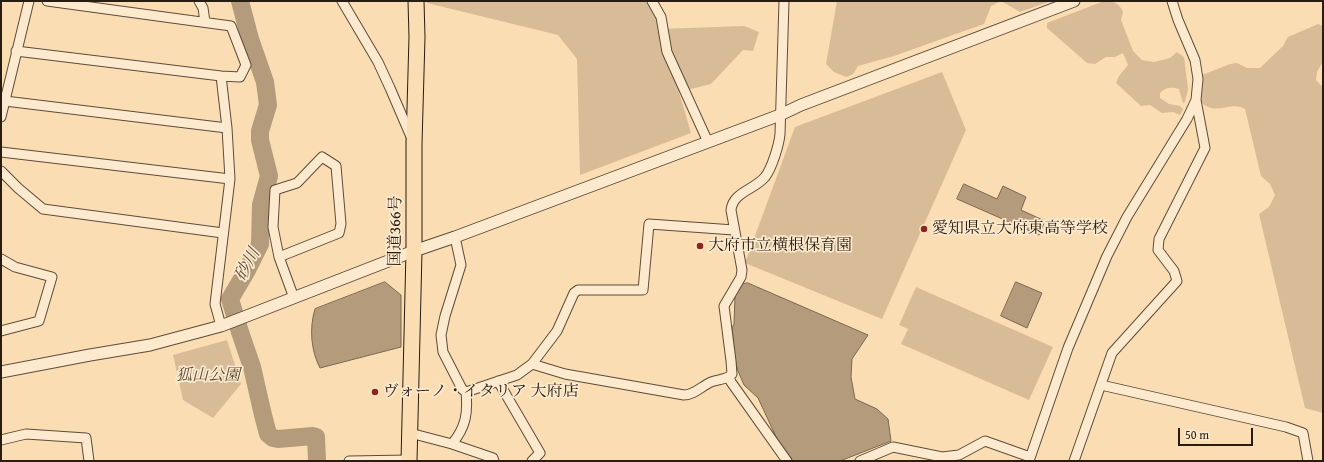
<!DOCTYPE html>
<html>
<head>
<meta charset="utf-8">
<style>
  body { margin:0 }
  #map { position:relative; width:1324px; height:462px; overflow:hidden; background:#fbddb3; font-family:"Gentium Book Plus",serif }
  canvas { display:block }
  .frame { position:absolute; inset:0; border:2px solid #281c10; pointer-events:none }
  .scale { position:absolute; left:1178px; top:428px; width:75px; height:18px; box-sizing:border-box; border:2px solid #281c10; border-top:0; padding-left:5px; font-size:12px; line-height:14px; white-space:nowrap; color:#281c10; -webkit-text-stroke:3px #fce9ce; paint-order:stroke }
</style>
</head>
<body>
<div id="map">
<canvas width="1324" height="462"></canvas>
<div class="frame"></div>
<div class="scale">50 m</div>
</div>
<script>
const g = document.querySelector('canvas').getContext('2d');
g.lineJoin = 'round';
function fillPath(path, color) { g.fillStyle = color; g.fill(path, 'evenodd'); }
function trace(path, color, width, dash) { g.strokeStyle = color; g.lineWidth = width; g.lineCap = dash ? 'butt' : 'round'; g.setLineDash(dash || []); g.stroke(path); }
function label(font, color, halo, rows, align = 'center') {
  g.font = font + ' "Gentium Book Plus","Noto Serif JP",serif'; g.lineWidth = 3.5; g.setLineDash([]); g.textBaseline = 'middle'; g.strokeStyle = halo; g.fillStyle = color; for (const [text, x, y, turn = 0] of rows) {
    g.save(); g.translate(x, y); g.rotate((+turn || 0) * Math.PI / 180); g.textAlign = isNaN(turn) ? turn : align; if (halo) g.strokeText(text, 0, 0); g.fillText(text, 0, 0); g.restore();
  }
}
fillPath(new Path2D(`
  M427,1H657L660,29L744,26L759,32L753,51L743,50L711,84L679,92L691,133L580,175L577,59L558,35L427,3Z
  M837,1H1001L991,6L984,24L894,56L858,66L853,74L846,77L834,72L826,64Z
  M1001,1H1051L1020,12Z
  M1104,1C1114,1 1119,3 1123,12L1121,20L1133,51L1142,60L1154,62L1170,58L1177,52L1184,57L1188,89L1185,102L1183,103L1179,89C1170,87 1166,87 1160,93V98L1169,104L1180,106L1183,109L1180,115L1173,112L1162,113L1150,105L1141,106L1116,83L1119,76L1128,65L1123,53L1115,57H1106L1095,64L1087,63L1047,28V23Z
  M1318,24L1323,26V61L1317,72L1316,80L1323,87V413L1305,408L1259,214L1269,207L1275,195L1270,184L1261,176L1245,109C1230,100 1216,117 1201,102L1203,82L1202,75L1230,64L1237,63L1247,68H1260L1283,46L1288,37Z
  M942,72L966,130L882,319L745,263L795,127Z
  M916,287L1053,347L1029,400L901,344L908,329L899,325Z
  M227,340L241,384L213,418L183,400L173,355Z`), '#d7bc97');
const water = new Path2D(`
  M964,184L997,199L1003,186L1026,197L1021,210L1045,221L1039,235L957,199Z
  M385,282L401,295V347L320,368C311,351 309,328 315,309Z
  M1016,282L1042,293L1027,328L1001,316Z
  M748,283L868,335L852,359L851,377L855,399L877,409L888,419L891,441L840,461H791L778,441L758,398L744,385L738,371L735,360L732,328L734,324L735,296L742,284Z`);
fillPath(water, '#b39b7c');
trace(water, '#7b6851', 1);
trace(new Path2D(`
  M240,1L250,39L265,82L268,105L260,131V140L269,176L261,205L260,244L246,272L230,299L240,332L252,367L263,415L268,434L273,438L278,439L313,436L316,437L317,461`), '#b39b7c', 18);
const minor = new Path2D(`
  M199,1L203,8L205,22
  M342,1L378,62L390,88L412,139
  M652,1L661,17L667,52L708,142
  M16,51L221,76L240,77L246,65L231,26L47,1
  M5,101L227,128
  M1,117L29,1
  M1,152L230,179
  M322,157L336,166L341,224L339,233L279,257L273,227L275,190L297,183Z
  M1,171L18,188L43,209L223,233
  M455,237L461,265L445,316L441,335L443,352L462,389L466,392
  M279,257L294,298
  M1,259L15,267L52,277L39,321L1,331
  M221,326L215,304L230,179L227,128L221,76
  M532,364L557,331L574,293L578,290H643L649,224L734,230
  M729,377L731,382L787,461
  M498,381L540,453L532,461
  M1101,385L1286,427L1303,433L1308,461
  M466,392L517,375L532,364L565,374L684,395C694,395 702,386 711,382C718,379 727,380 732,374L731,361L724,306L741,277L742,270L731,210C733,192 754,190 765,177C772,168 779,145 780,134L784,1
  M410,433L452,444C466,427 468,413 466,392
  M1,440L26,434L86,438L89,461
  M452,444L493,458L494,461
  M349,461L409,460
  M860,461L893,447L942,457L959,455L985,441L1030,457
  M1029,461L1068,348L1107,256L1127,217L1187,119L1196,100L1198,79L1195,60L1178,20L1172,1
  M1074,461L1112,353L1177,281L1174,271L1158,250L1159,239L1205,148L1196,100`);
const tertiary = new Path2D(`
  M1,372L90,355L150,345L221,326L414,251L455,237L780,115L801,105L1074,1`);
const trunk = new Path2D(`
  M409,461L414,251V144L417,37L416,1`);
trace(minor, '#5d4c39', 11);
trace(tertiary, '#5d4c39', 13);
trace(trunk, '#281c10', 17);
trace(minor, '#fce9ce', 9);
trace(tertiary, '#fce9ce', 11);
trace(trunk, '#fbddb3', 15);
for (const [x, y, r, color] of [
  [924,229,4,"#8f2418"],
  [700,246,4,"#8f2418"],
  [375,392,4,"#8f2418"]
]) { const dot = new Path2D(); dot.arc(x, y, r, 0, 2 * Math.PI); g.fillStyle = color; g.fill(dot); trace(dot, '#fce9ce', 1.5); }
label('16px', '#281c10', '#fce9ce', [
  ["愛知県立大府東高等学校",932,229],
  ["大府市立横根保育園",708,246],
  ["ヴォーノ・イタリア 大府店",383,392]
], 'left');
label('16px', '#281c10', '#fce9ce', [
  ["国道366号",396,231,-89]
]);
label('italic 16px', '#5d4c38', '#fce9ce', [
  ["狐山公園",208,376]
]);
label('italic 17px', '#604f3b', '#fce9ce', [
  ["砂川",248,265,-62]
]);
</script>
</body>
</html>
